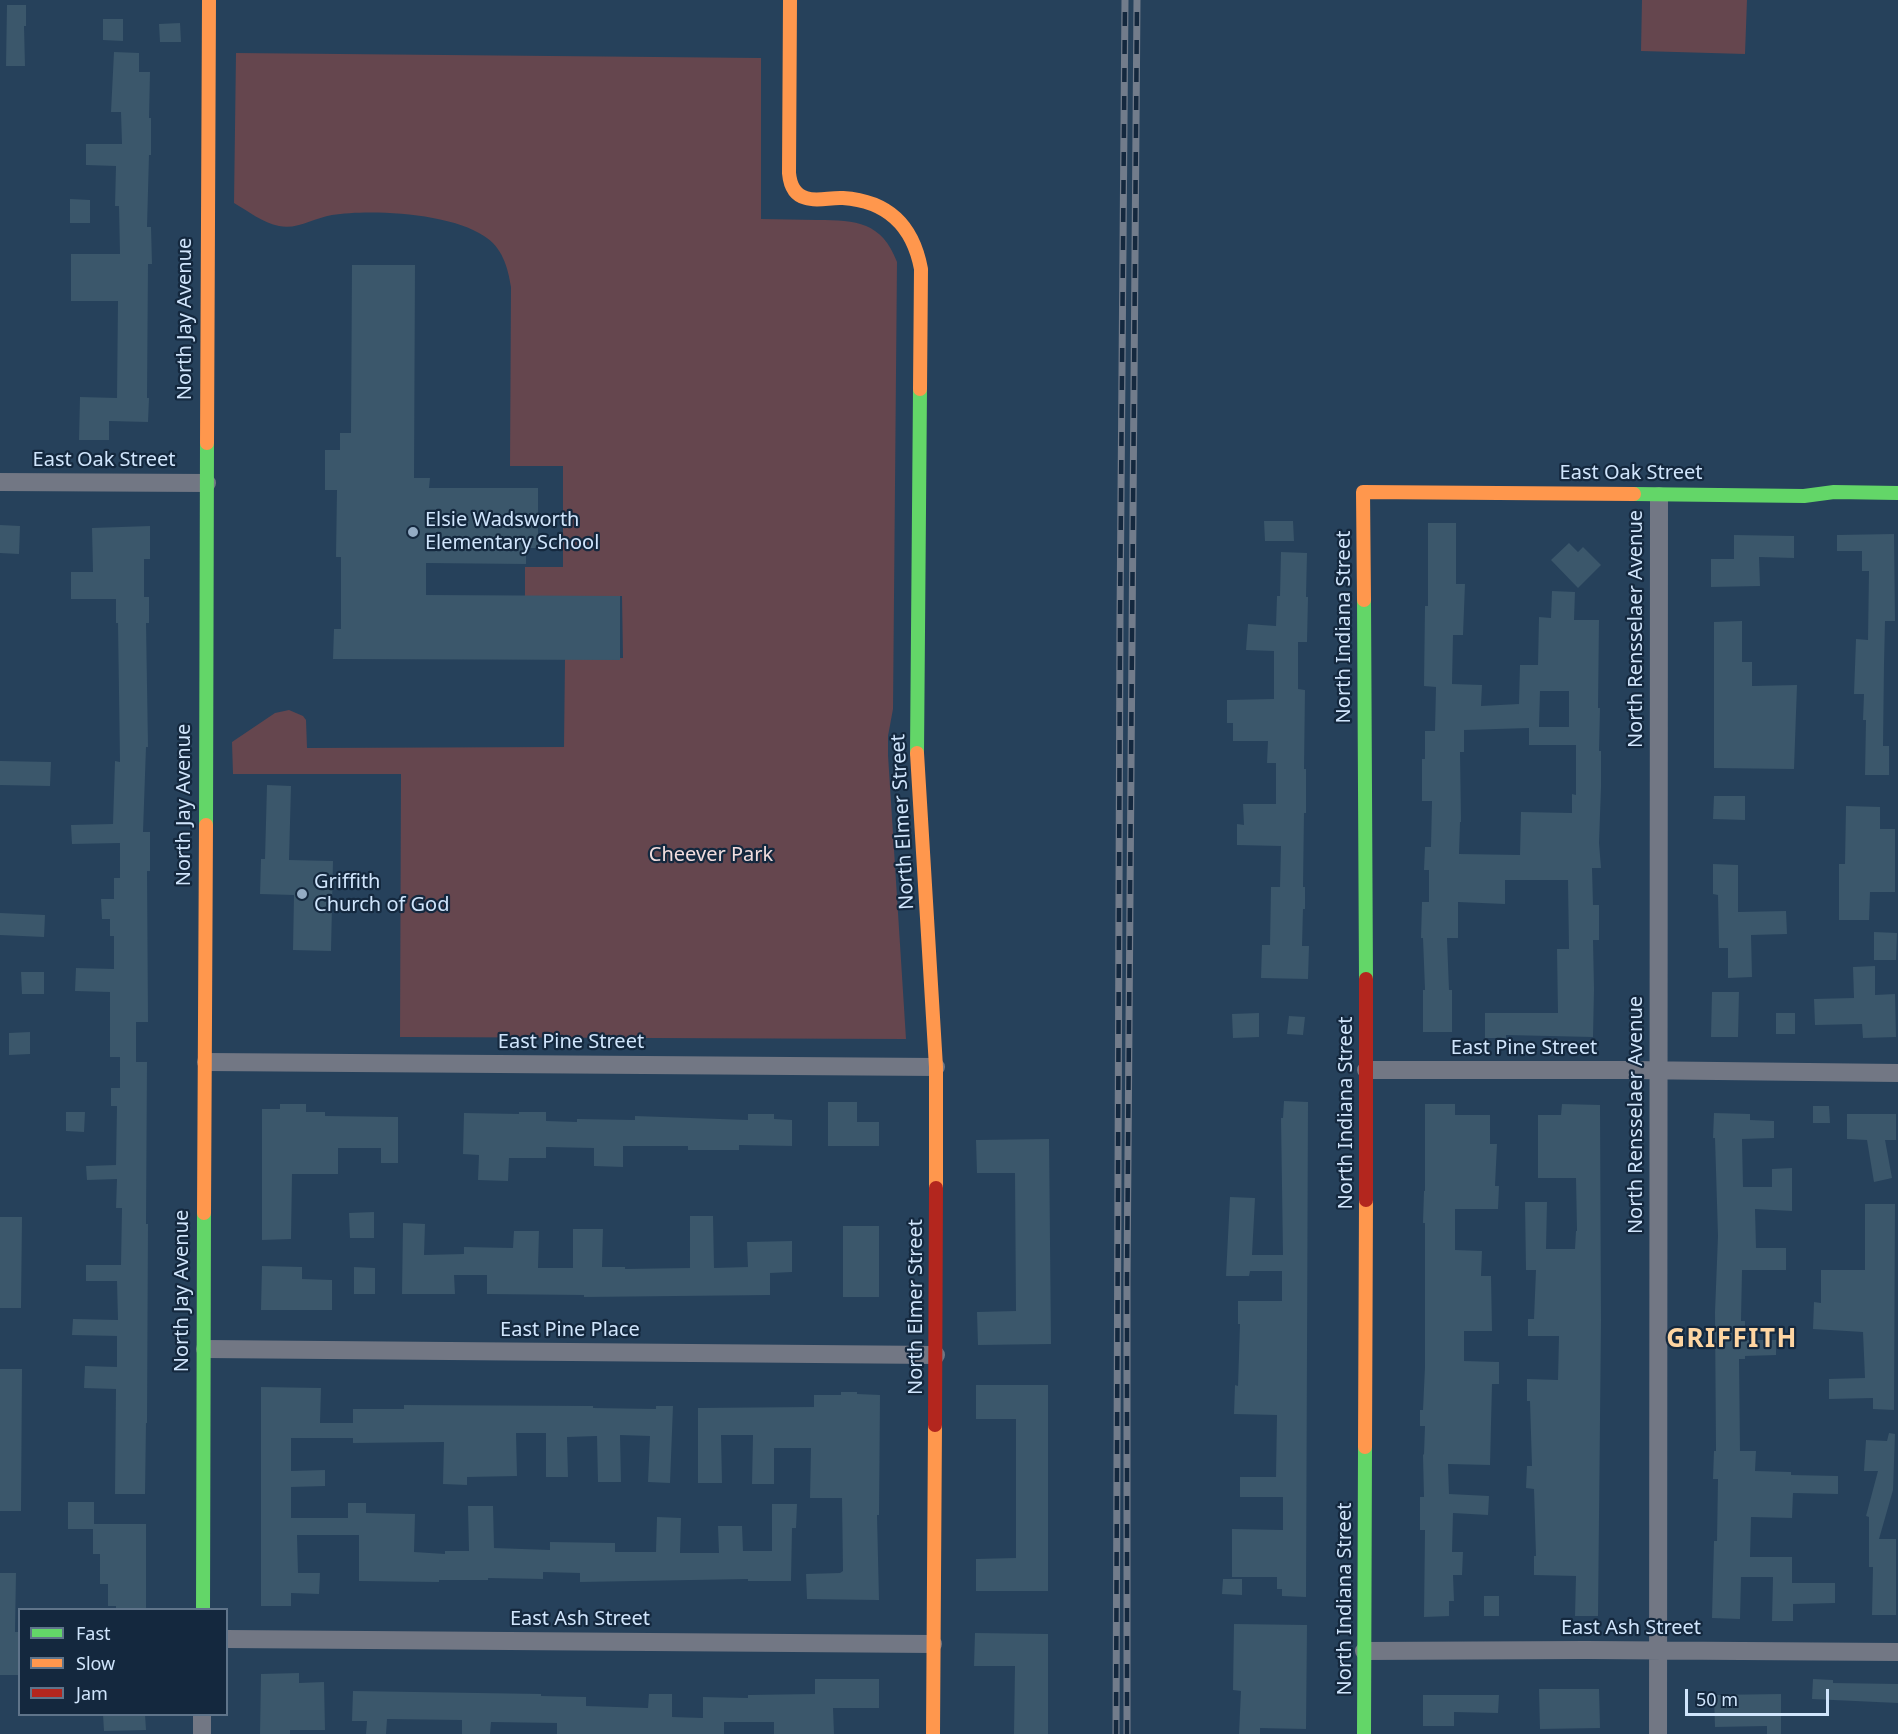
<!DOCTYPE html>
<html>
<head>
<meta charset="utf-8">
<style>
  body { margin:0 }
  #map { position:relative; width:1898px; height:1734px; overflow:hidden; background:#26415b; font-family:"Noto Sans",sans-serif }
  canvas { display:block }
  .legend { position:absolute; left:18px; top:1608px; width:210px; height:108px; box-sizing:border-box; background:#14283e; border:2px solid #5f748a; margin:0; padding:8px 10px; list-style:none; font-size:18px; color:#d0e5fc }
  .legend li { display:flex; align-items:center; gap:12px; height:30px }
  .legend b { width:30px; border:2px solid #5f748a }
  .scale { position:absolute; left:1685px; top:1689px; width:144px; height:27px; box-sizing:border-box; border:3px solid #d0e5fc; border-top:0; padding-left:8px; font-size:18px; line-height:21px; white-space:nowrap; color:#d0e5fc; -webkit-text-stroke:4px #14283e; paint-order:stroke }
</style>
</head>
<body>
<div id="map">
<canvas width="1898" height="1734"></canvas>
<ul class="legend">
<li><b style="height:8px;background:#63d668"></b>Fast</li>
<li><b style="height:8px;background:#ff974d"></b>Slow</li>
<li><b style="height:8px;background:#b3261e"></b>Jam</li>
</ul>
<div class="scale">50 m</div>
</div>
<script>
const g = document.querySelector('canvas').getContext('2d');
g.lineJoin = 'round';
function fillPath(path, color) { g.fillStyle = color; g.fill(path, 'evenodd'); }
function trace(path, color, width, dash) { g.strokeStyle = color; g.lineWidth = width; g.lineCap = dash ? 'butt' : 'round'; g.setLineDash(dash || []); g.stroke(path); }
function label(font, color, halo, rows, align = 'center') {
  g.font = font + ' "Noto Sans",sans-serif'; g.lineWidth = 4.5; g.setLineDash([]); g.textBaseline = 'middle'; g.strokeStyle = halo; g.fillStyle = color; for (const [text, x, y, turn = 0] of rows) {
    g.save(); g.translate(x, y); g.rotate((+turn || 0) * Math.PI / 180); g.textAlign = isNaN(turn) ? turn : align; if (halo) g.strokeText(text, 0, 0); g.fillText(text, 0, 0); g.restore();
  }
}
fillPath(new Path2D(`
  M1642,0H1747L1745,54L1641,51Z
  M236,53L761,58V219C780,219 799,220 818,220C856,220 882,222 897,262L893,709L888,736V755L906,1039L400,1037L401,774H233L232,742L275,713L289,710L303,716L306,720L307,748L564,747L565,659L623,658L622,596H525V567H563V466H510L511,287C508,267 502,247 484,236C450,213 371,209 332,215C314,218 297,230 279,226C263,223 248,211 234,203Z`), '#65464e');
fillPath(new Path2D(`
  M7,5H26V26H24L25,66H6Z
  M103,19H123V41L103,40Z
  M180,23L181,42H160L159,24Z
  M114,52L139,53V72H150L149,118H151V155H149L147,227H151L152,264H148L147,398H149L148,422L109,421V440H79L80,397L117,398L118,301H71V254H120L119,206H115L116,166L86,165V144H122L121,112H111Z
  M70,199L90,200V223H70Z
  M352,265H415L414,478H430L429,488H538V548H526V564L426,563V595L620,596V660L333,659L334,629H341V557H336L337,490H325V450H340V433H351Z
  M1264,521H1293L1294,541H1265Z
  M1428,523H1456V584H1465L1463,635H1453L1452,684L1482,685L1481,706L1519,704L1520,665H1538L1539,617L1551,618L1552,591L1575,592L1574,620H1599L1598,708H1600L1599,751H1601V787L1599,843L1601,868H1592L1593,905H1599V940H1593L1594,989L1593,1037L1506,1035V1038H1485V1013H1558L1557,949H1569L1568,880H1505V904L1458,902V938H1447L1449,990H1452V1032H1423V990H1425L1423,938H1421L1422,902H1429V870H1424L1425,847H1431L1432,801H1422V759H1425V731H1435L1436,687L1424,686L1425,606H1428ZM1540,691H1569V727H1539ZM1529,728V745H1576V795L1572,794V813L1521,812L1520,855L1459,854L1460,822H1461L1460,752H1464V730Z
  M0,525L20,526L19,554L0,553Z
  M150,526V559H144V597H149V623H146L148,747H146L143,832H150V871H147L148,1022H136V1062H147L146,1224H148L147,1423H146L145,1494H115L116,1389L84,1388L85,1366L117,1367V1336L72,1335L73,1319L118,1320L117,1281H86V1265H121L122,1208H116L117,1179L87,1180L86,1166L116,1165L117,1106H111V1088H120V1057H110V992L75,991L76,968L114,969V936H110V919H102L101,899H114V878H120V843L72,844L71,825L113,824L115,761L120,762L118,623H116V599H71V572H93L92,528Z
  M1894,534L1895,621H1885L1884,664L1883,746H1889V775H1865L1866,720H1863L1864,694H1854L1856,639L1868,640L1869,571H1862V551H1837V535Z
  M1734,535L1794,536V558L1759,557L1760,586L1711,587V559H1734Z
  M1569,543L1578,552L1583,547L1601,565L1578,588L1551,560Z
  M1281,552L1307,553L1306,597H1308L1307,642H1298V689L1305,690L1304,769H1306V813H1304L1303,887H1305V909H1303L1302,946H1309L1308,979L1261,978L1262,945H1270L1271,887H1280L1281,846L1237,845V824L1244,825L1243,804H1276V763H1267L1268,741H1233V723H1227V700L1274,699V651L1246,650L1248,624L1276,626L1277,596H1280Z
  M1742,621V662H1752V686L1797,685L1794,769L1714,768V622Z
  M0,761L51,762L50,786L0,785Z
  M267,785L291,786L289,860L333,861L331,951L293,950L294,895L260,894L261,859H265Z
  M1714,796H1745V820L1713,819Z
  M1846,806L1880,807V829H1895V892H1870L1869,920H1839V864H1845Z
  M1713,864L1738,865V912L1786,911L1787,934L1751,935L1752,977L1728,978V948H1719L1718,895L1713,894Z
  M0,913L45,915L44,937L0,935Z
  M1874,932L1897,933L1896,960H1874Z
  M1875,966V995L1895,994L1896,1037L1863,1038L1862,1024L1815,1025L1814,999L1854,998L1853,967Z
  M21,972H44V994H22Z
  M1712,992H1739L1738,1037H1711Z
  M1259,1013V1037L1233,1038L1232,1014Z
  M1776,1013H1795V1034H1776Z
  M1289,1016L1305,1017L1303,1035L1287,1034Z
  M30,1032V1054L9,1055V1033Z
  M1284,1101L1308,1102L1306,1597L1282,1596V1589H1277V1577H1232V1529L1283,1530V1497H1240V1477H1276L1277,1415L1234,1414L1235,1385L1238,1386L1240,1324H1238V1301H1282V1271H1250L1249,1276H1226L1230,1197L1255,1198L1252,1255H1283L1281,1118H1283Z
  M828,1102H857V1122H879V1146H828Z
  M280,1104H306V1112H325V1116L398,1117V1163H381V1148H338V1174H292L291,1239L262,1240V1109H280Z
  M1425,1104H1455V1115H1490V1144H1497L1495,1186H1499L1498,1209H1455V1250L1482,1251L1481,1276H1491L1492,1331H1464V1361L1499,1362V1384H1492L1490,1465L1448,1464L1449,1494L1489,1496L1488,1515L1453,1513L1452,1552H1463L1462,1575H1453L1454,1601H1449V1616L1424,1617L1425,1530H1420V1497H1424L1423,1455L1424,1454L1425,1426H1420V1410H1423L1425,1367V1223H1423L1424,1191H1425Z
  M1562,1104L1600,1105L1601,1321L1598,1616H1575L1576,1576L1534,1575V1556H1536L1534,1489L1526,1488L1527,1466H1532L1530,1401H1527V1379L1558,1380L1559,1336H1528V1319H1534L1536,1270H1526L1525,1202H1547L1546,1249H1575L1576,1231H1577L1576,1178H1538V1115H1561Z
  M1813,1106H1829L1830,1123H1813Z
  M66,1112H85L84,1132L66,1131Z
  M519,1112H546V1121L577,1122V1119L635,1120V1116L748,1120V1114H774V1119L792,1120V1146L739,1145V1150H688V1146H623V1167L594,1166V1148L546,1147V1158H509L508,1181L478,1180L479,1155L463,1154L464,1113L519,1114Z
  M1714,1113L1750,1114V1120L1774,1121V1138L1742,1139L1743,1187H1772V1169L1792,1168V1211L1755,1209L1756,1248H1786V1270H1742L1741,1321H1745V1340H1776V1355L1745,1356V1359H1739L1740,1451H1756L1755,1471L1791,1472V1475L1838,1476V1494L1793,1493L1792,1518L1751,1517L1750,1557H1792V1583H1835V1603L1793,1604V1621H1772L1773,1577H1741L1740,1619L1712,1618L1714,1541H1717L1718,1479H1713L1714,1451H1716L1715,1312L1718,1236L1715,1138H1713Z
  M1847,1114H1896V1140H1885L1892,1178L1874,1182L1867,1140L1847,1139Z
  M1049,1139L1051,1344L978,1345L977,1312L1016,1311L1015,1173H977L976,1140Z
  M1865,1204H1895L1894,1410L1873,1409V1398L1829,1399V1379L1865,1378L1863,1332L1813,1329L1814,1302L1821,1303V1270H1865Z
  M374,1212V1238H350L349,1213Z
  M690,1216H713L714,1268L748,1267L747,1242L792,1241V1272L770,1273V1295L584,1297V1295L487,1294V1275H454L455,1294H402L403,1223L425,1224L424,1255L464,1254V1247L513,1248L514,1231H539L538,1268H573V1229H603L602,1267H625V1269L690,1268Z
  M0,1217H22L21,1308H0Z
  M843,1226H879V1297H843Z
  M262,1266L302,1267V1279L332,1280V1310H261Z
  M354,1267L375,1268V1294H354Z
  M0,1369H22L21,1511H0Z
  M976,1385H1048V1591H976V1559L1016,1558V1419H976Z
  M261,1387L321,1388L320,1423H353V1409H404V1405L593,1406V1408L656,1409V1406H673L670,1483L648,1482L650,1436L620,1435L621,1482H598L597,1436L567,1437L568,1477H546V1433H516L517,1476L467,1477V1485L443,1484L444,1442L353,1443V1438H291V1471L325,1470V1486L291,1487V1518H348V1503H366V1513L415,1514L414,1552L445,1554V1551H469L468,1506H493L494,1548L550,1550V1542L615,1543V1552H656L657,1517L681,1518L680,1553H719L718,1526H742L743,1551H772V1504H797L796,1528H792L791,1581H748V1579L580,1582V1573L543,1572V1579L488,1578V1580H439V1582L359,1581V1535H297L298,1573H320L319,1594L291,1593V1606H261Z
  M841,1392H857V1394L880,1395L879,1515H877L879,1600L807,1599L806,1574L840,1573L843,1571L842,1498H810L811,1448H774V1484H752L753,1435H721L722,1483H698V1408L814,1407V1395H841Z
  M1889,1433L1895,1434L1893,1490L1879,1539H1896V1615H1872L1873,1567H1869V1517L1866,1516L1878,1471H1864L1866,1440L1887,1441Z
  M68,1502H94V1524H146V1610H116V1606H108V1584H100V1554H93V1529H68Z
  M0,1573H16L15,1632H20V1675H0Z
  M1223,1579H1242V1595L1222,1594Z
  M1484,1596H1499V1616H1484Z
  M1234,1624L1307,1625L1306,1729L1260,1728V1734H1239L1241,1691L1233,1690Z
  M975,1633L1048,1634V1734H1014L1015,1666H974Z
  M299,1673V1683L324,1682L325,1730H290V1734H260L261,1674Z
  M815,1679H879V1708H833L834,1734H774V1722H724V1734H557V1723L491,1722L490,1734H462V1720L387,1719L386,1734H366L367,1721H352L353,1691L541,1694V1696L586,1697V1706L648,1708L649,1694H672V1717L703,1718V1697L748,1698V1695L815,1694Z
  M1813,1679L1833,1680V1683L1898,1684V1703L1812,1699Z
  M1539,1689H1599L1600,1728L1540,1729Z
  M1781,1694V1734H1767V1726L1715,1727L1714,1695Z
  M1423,1695H1499L1498,1713L1454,1712V1726H1423Z
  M103,1714H145L146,1730L104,1731Z`), '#3b576b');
trace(new Path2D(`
  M0,482L207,483
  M206,1062L936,1067
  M1366,1070H1628L1898,1073
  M205,1349L936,1355
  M226,1639L933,1644
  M1364,1651L1586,1650L1898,1652
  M202,1734V1714
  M1658,1734L1659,496`), '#727784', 18);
trace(new Path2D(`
  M1634,494L1804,496L1834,492L1898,493
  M1364,600L1366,979
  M917,753L920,389
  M206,825L207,443
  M203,1610L204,1213
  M1364,1734L1365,1447`), '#63d668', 14);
trace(new Path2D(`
  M790,0L789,173C790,184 794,195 806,198C817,202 831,197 843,198C888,201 913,226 921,269L920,389
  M207,443L209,0
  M1364,600L1363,492L1634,494
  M917,753L936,1067V1188
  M204,1213L206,825
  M1365,1447L1366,1200
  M933,1734L935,1425`), '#ff974d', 14);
trace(new Path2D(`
  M1366,979V1200
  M935,1425L936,1188`), '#b3261e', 14);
const rail = new Path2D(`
  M1116,1734L1120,619L1125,0
  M1127,1734V1281L1137,0`);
trace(rail, '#727c8b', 7);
trace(rail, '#14283e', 4.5, [14]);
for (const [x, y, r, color] of [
  [413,532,6,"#94acc4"],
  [302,894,6,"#94acc4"]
]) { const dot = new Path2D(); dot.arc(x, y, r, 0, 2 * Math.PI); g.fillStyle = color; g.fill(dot); trace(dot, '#14283e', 2); }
label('20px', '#d0e5fc', '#14283e', [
  ["North Jay Avenue",185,319,-90],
  ["East Oak Street",104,460],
  ["East Oak Street",1631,473],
  ["North Indiana Street",1344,627,-90],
  ["North Rensselaer Avenue",1636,629,-90],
  ["North Jay Avenue",184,805,-90],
  ["North Elmer Street",903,822,-93],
  ["East Pine Street",571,1042],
  ["East Pine Street",1524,1048],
  ["North Indiana Street",1346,1113,-90],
  ["North Rensselaer Avenue",1636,1115,-90],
  ["North Jay Avenue",182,1291,-90],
  ["North Elmer Street",916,1307,-90],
  ["East Pine Place",570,1330],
  ["North Indiana Street",1345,1599,-90],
  ["East Ash Street",580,1619],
  ["East Ash Street",1631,1628]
]);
label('20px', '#d0e5fc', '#14283e', [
  ["Elsie Wadsworth",425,520],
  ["Elementary School",425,543],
  ["Griffith",314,882],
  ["Church of God",314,905]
], 'left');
label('20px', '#f2ddde', '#14283e', [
  ["Cheever Park",711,855]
]);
g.letterSpacing = '1.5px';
label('bold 26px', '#fed5a2', '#14283e', [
  ["GRIFFITH",1732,1340]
]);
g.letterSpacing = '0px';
</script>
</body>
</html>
